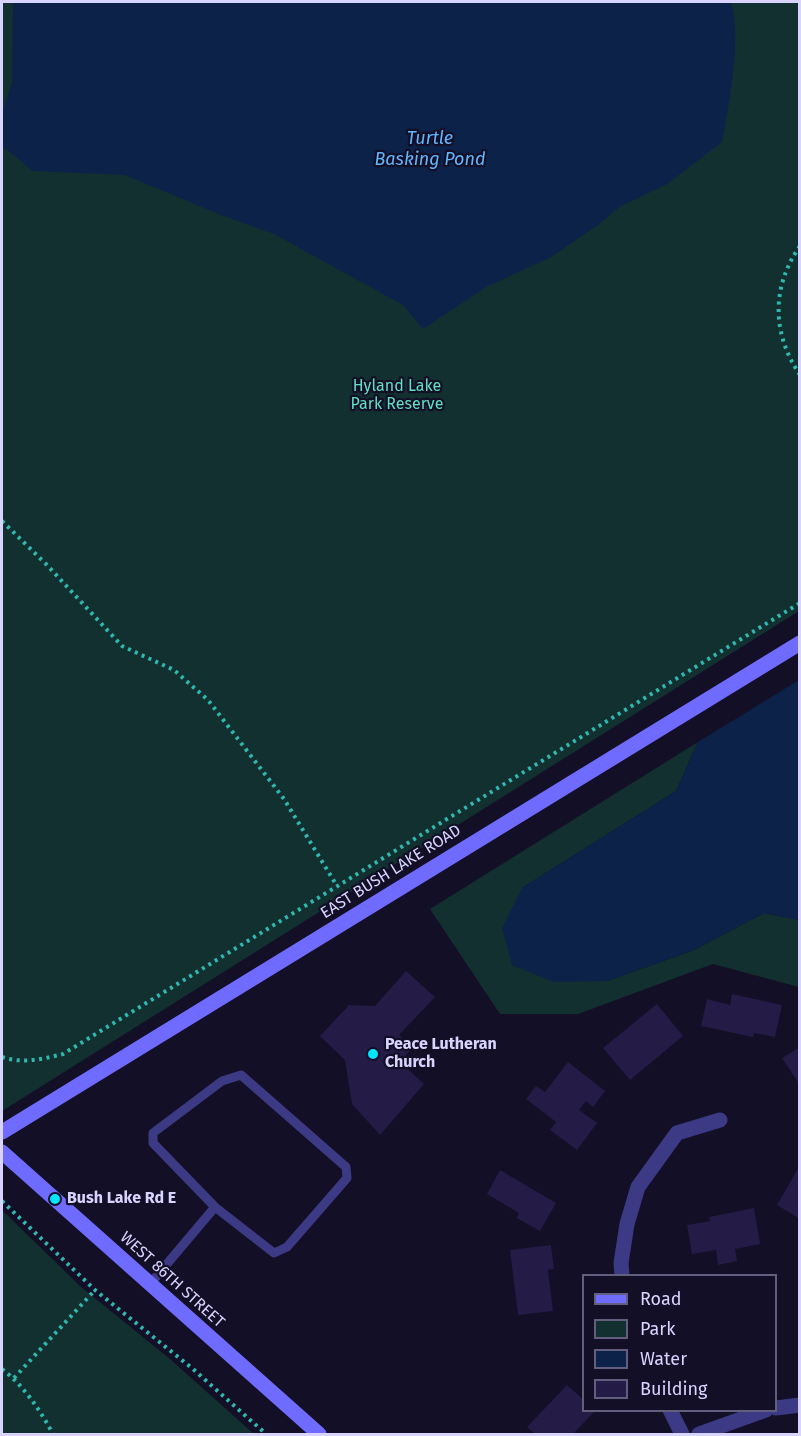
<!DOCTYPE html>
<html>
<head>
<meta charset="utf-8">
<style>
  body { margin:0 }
  #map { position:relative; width:801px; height:1436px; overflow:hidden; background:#130f26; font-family:"Fira Sans",sans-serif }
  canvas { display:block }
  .frame { position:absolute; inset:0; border:3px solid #d9d4ff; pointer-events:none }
  .legend { position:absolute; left:582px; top:1274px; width:195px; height:138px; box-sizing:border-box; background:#130f26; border:2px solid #625e7d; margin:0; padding:8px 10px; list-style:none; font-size:18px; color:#d9d4ff }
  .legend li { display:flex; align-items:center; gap:12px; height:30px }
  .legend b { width:30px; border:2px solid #625e7d }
</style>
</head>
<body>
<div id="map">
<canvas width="801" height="1436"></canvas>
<div class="frame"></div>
<ul class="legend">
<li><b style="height:8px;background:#6f6bff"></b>Road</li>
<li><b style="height:16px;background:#12302f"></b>Park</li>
<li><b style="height:16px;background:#0c2248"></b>Water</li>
<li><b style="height:16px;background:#241b47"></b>Building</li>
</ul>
</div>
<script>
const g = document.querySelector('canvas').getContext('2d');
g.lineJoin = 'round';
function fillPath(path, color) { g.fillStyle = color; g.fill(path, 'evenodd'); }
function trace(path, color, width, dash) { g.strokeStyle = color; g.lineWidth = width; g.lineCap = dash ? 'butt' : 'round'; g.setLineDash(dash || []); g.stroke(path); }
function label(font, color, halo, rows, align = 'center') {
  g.font = font + ' "Fira Sans",sans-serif'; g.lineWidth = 4.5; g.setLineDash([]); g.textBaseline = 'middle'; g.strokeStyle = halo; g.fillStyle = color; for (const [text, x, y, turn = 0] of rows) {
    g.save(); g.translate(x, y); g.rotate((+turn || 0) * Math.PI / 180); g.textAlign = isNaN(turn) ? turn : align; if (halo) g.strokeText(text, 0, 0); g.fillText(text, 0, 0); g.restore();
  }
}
fillPath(new Path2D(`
  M2,2H799V611L2,1111Z
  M698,742L676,791L522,888L607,981L694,950L764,913L799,920V987L713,964L578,1014H500L430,909Z
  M2,1210L80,1286L170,1359L254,1434H2Z`), '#12302f');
fillPath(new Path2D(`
  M13,2H731C742,38 729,104 722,142L667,184L621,206L598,225L551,257L488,286L423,329L403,305L274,234L221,215L125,175L33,171L2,146V113L12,82Z
  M799,680V920L764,913L694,950L607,981L554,982L512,965L502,928L522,888L676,791L698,742Z`), '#0c2248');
fillPath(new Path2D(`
  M406,971L435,997L399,1035L412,1048L400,1062L424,1084L380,1135L352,1104L345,1060L320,1036L349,1005L375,1006Z
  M732,994L782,1005L775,1037L754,1033L753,1037L701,1026L707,999L730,1005Z
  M657,1004L683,1036L630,1080L603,1048Z
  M800,1047V1085L782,1058Z
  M568,1062L605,1091L593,1107L586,1101L579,1110L597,1123L577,1150L550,1130L556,1122L526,1099L536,1086L545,1092Z
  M800,1165V1219L777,1205Z
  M500,1170L556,1203L540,1231L517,1218L519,1213L487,1194Z
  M754,1208L760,1244L735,1249L737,1261L718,1265L716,1250L692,1254L687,1225L710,1221L709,1217Z
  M551,1245L554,1269L548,1270L553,1311L518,1315L510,1250Z
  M567,1385L584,1400V1410H596L573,1434H535L527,1427Z`), '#241b47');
trace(new Path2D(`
  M800,246C771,287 772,334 800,375
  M2,521L47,565L122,646L174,670L208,700L284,799L337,886
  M2,1057C22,1064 43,1059 63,1054L800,603
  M2,1201L95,1290L193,1369L266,1434
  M2,1369C24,1386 40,1410 53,1434
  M14,1378L95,1290`), '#2fb8b0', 4, [3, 4.5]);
trace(new Path2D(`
  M241,1075L346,1167L347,1178L287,1247L274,1253L215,1207L153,1143V1133L222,1081Z
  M150,1284L215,1207`), '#3d3a85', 9);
trace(new Path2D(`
  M622,1276L621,1263L627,1224L638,1187L677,1133L720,1120
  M776,1408L800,1405
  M670,1410L682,1434
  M699,1434L766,1410`), '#3d3a85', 15);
trace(new Path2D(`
  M2,1132L800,643
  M2,1152L319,1434`), '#6f6bff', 15);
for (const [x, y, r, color] of [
  [373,1054,6,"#00e5ff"],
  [55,1199,6,"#00e5ff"]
]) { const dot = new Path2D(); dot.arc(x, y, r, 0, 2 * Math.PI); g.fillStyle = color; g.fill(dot); trace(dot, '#130f26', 2); }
label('16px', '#5fe0c0', '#130f26', [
  ["Hyland Lake",397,387],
  ["Park Reserve",397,405]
]);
label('16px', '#d9d4ff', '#130f26', [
  ["EAST BUSH LAKE ROAD",391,872,-32],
  ["WEST 86TH STREET",172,1280,42]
]);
label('bold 16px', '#d9d4ff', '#130f26', [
  ["Peace Lutheran",385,1045],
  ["Church",385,1063],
  ["Bush Lake Rd E",67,1199]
], 'left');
label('italic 18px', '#62b6ff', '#130f26', [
  ["Turtle",430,139],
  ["Basking Pond",430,160]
]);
</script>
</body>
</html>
